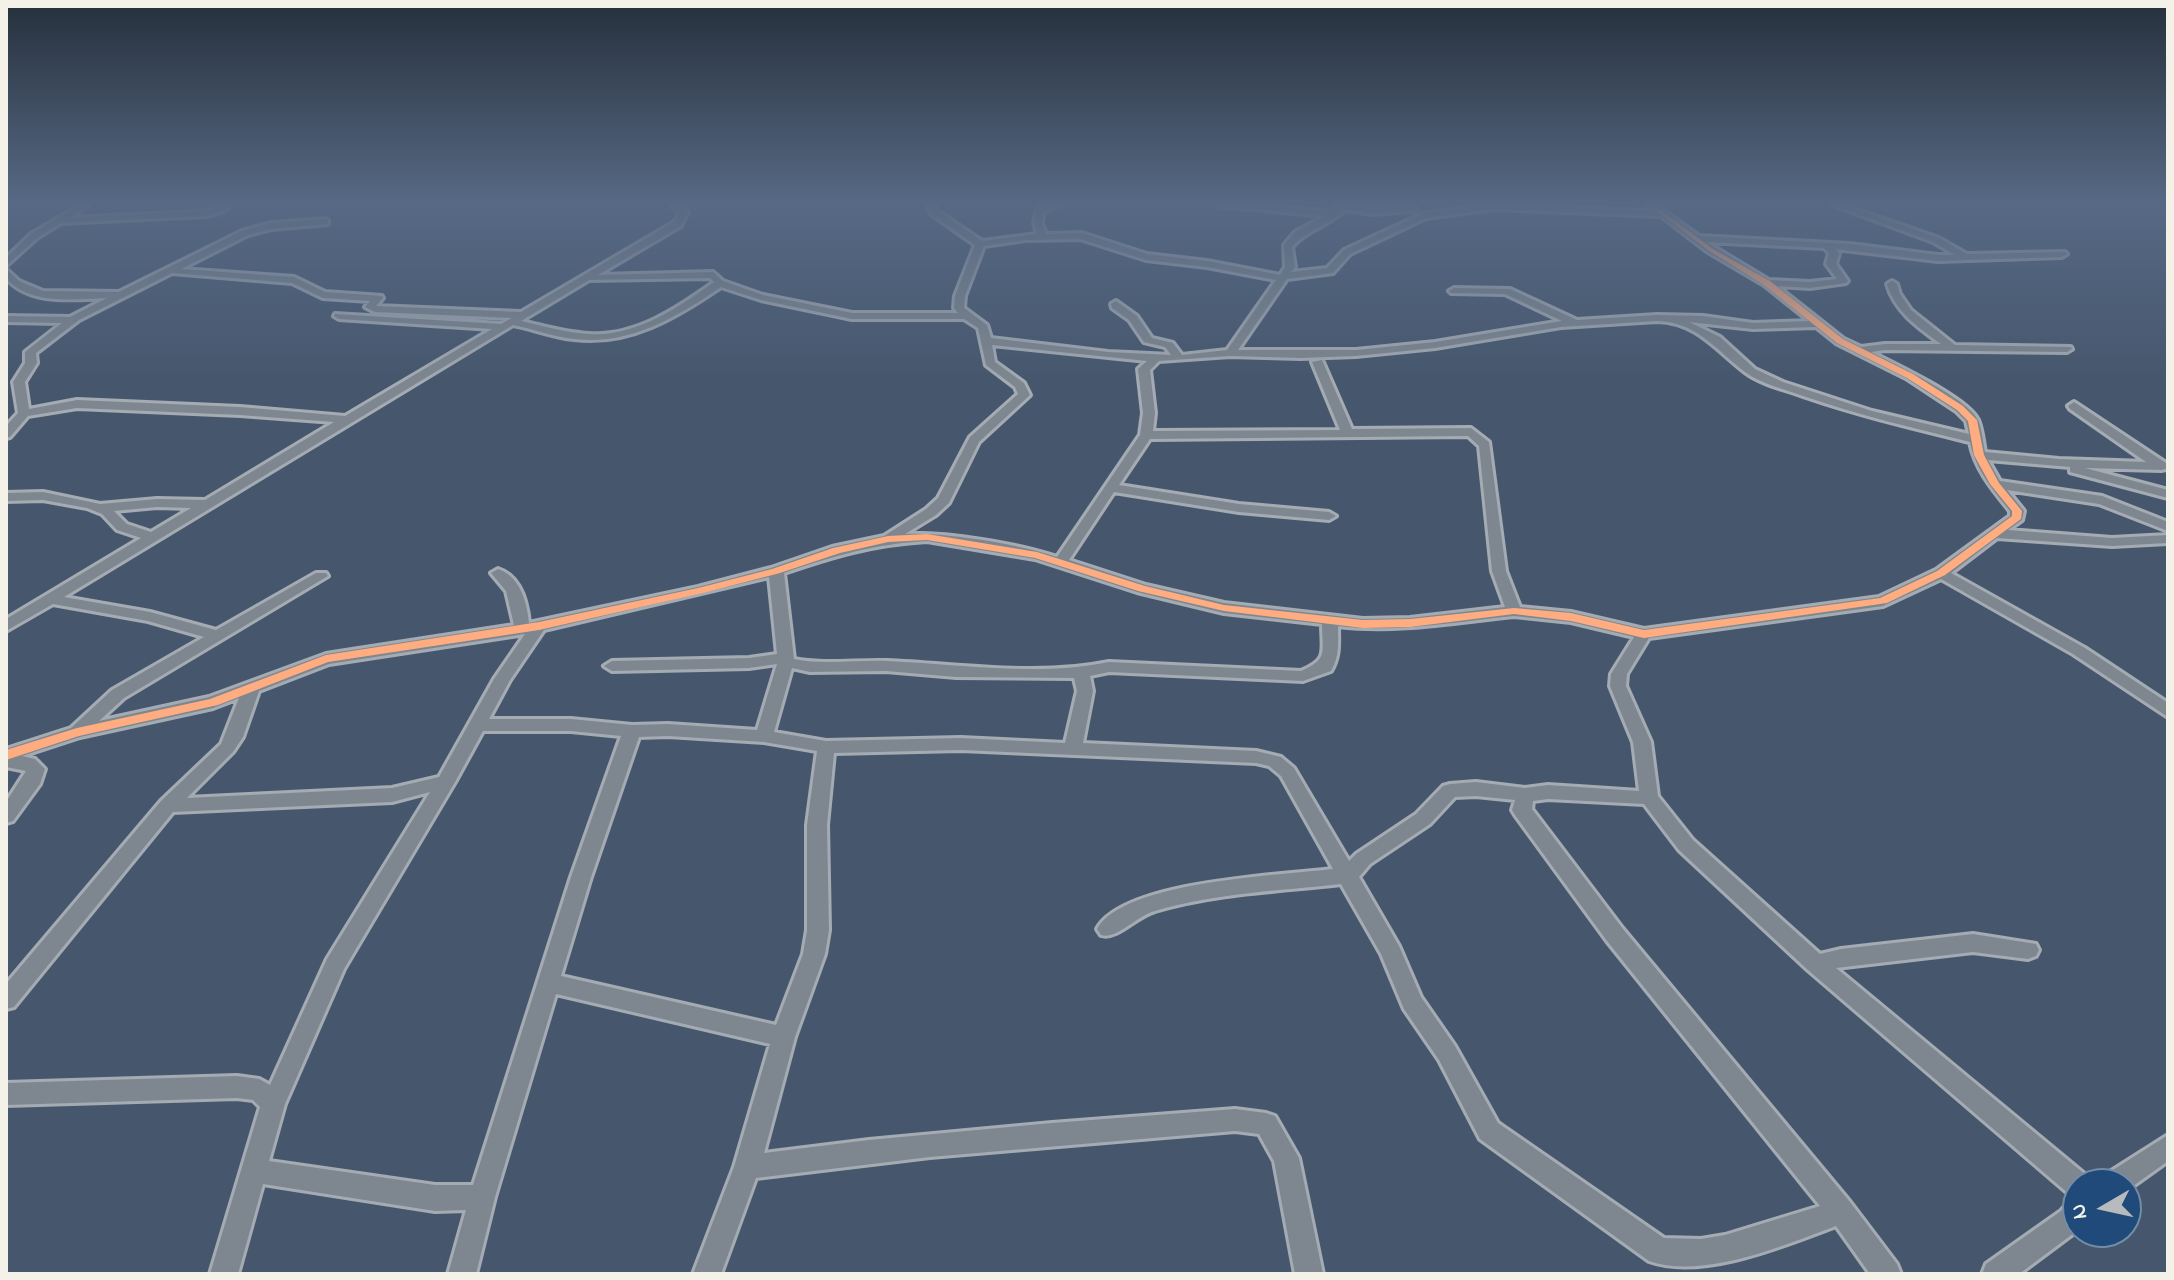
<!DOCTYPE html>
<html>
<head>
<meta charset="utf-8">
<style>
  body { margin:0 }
  #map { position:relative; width:2174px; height:1280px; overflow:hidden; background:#46576d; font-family:"Indie Flower",sans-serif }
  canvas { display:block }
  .frame { position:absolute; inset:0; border:8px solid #f4f1e8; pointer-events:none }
  .north { position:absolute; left:2062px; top:1168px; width:80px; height:80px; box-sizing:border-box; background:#1f4a7a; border:2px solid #748da6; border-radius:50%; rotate:261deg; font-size:22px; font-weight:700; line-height:32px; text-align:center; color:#f4f1e8 }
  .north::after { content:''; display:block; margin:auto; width:28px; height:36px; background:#b7bbbd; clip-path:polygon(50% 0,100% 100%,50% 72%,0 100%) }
</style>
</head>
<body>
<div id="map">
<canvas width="2174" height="1280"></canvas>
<div class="frame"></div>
<div class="north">N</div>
</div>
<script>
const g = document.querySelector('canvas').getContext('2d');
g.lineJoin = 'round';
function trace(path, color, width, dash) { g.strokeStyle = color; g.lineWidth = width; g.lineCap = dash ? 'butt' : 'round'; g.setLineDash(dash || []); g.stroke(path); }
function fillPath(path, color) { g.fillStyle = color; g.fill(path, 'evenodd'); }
const minor = new Path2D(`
  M81,204H90L69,218L207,211L223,204H232L224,211L207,216L61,223L37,238L6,266V258L31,234Z
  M670,204H679L688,212L681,226L598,275L713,272L723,281L763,295L852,313H958L954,308L955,296L975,245L931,214L927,204H935L938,211L982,241L1037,234L1034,223L1037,209L1051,204H1061L1044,212L1042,223L1046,234L1082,233L1147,254L1207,261L1280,275L1285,267L1284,245L1295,232L1325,216L1221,206L1217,204L1333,211L1338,204L1374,208L1413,207L1417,209L1413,211L1374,214L1345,210C1330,225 1306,230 1292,247L1295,267L1291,272L1327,268L1344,250L1424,213L1494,205L1654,211L1646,204H1655L1699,236L1850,244L1938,255H1955L1933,242L1830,204H1841L1939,238L1967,254L2065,252L2067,254L2062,257L1938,261L1835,249L1839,253L1836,264L1848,281L1846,283L1810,288L1777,286L1844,339L1861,347L1885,344H1941C1919,328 1895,312 1887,284L1892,281L1897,284L1900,294L1911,310L1955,345L2071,347L2072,349L2067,352L1885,350L1871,352C1894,364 1968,398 1978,420C1982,429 1983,442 1985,452L2059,459L2146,462L2070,409L2068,406L2074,402L2166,463V469L2161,470L2085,468L2168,490V498L2070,472V467L1988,460L2000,481L2102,496L2168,522V531L2099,504L2007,490L2024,511L2022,520L2008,530L2112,538L2168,535V543L2112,546L1997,538L1951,573L2085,648L2168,703V717L2073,654L1941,579L1883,606L1649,638L1627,674L1626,686L1651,742L1658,796L1693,840L1820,954L1841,949L1973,934L2036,944L2039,950L2036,956L2028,959L1973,952L1836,968L2087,1176L2090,1184H2078V1230L2019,1274H1982L1986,1264L2061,1211L2069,1201L2078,1197L2069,1194L1808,970L1679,850L1644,804L1548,799L1533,801L1532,809L1623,929L1850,1202L1897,1264L1901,1274H1870L1836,1226C1785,1245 1703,1280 1649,1261L1480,1139L1439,1060L1404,1009L1381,954L1341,884C1279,891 1215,893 1155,911C1136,916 1117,940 1101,935L1097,929C1123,881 1282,875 1333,869L1281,776L1269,766L1256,763L961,750L834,753L827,825L829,930L825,954L795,1037L764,1153L869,1140L1052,1123L1235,1109L1266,1113L1275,1116L1299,1158L1323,1274H1295L1274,1161L1259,1134L1235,1131L930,1157L756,1178L721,1274H693L734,1167L770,1044L556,994L495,1197L476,1274H448L466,1210L435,1211L263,1184L238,1274H210L260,1107L253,1100L237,1098L6,1105V1083L237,1076L259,1079L270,1085L327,959L430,792L392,802L173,812L14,1007L6,1009V984L161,801L221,744L239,698L213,708L80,737L22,756L35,759L45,769L40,784L13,821L6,823V802L26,771L6,767V749L71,728L112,690L204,637L148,621L53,604L6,631V619L141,538L117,530L102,514L87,508L43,500L6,501V493L43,492L100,504L157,499L205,500L334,422L240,415L77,408L28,416L10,437L6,438V426L18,413L13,382L25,363V352L62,323L6,322V316L70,317L107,298C74,299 31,306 6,278V269L19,281L43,291L119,292L242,231L271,223L325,219L328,220V224L271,229L248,235L181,269L294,277L325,292L382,296L383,298L376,306L521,312L674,222L680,213ZM1494,209L1661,216L1708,252L1764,285L1809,321L1753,323L1703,316L1657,315L1577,320L1510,289L1454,288L1449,291L1451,293L1505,294L1562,321L1435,342L1356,350H1238L1287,279L1333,273L1350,254L1426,218ZM1080,239L1146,260L1207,267L1276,280L1227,350L1182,355L1173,343L1152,338L1137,316L1116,301L1111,304L1112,308L1129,320L1144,342L1165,347L1171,355L1108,352L991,338L987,325L964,308L965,296L984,246L1025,240ZM1706,242L1824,248L1829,253L1826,264L1837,279L1810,282L1769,280ZM172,273L292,283L323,298L370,301L365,307L375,312L512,318L501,324L335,314L334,316L339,319L492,329L345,416L240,407L77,400L29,409L25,382L37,363L36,353L79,320ZM710,278L714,282C678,308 635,337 589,334C566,333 544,326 521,321L589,280ZM721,287L761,300L852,319H964L978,328L986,365L1015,387L1018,394L970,437L938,498L926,509L884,536L832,547L771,568L698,587L529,623C527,602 520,576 498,569L491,573L506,591L514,625L326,654L209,697L99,721L124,698L328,576L326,573H316L216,630L150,612L64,597L513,325C534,329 553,337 574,339C629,346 677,317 721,287ZM1657,321C1697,322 1716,350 1745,372C1761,384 1784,389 1803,396C1858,415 1913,428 1970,442C1975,469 1993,490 2010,511V516L1936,570L1879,597L1644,629L1571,612L1520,607L1506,571L1489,442L1471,428L1352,429L1322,360L1312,362L1340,430L1153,431L1155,413L1150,370L1159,361L1230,356L1300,358L1356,356L1435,348L1561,327ZM1689,322L1753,329L1816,327L1836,343L1906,378L1956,411L1966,421L1969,434L1872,411L1783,382L1755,369L1720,337ZM992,345L1147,361L1138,369L1143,413L1140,435L1057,557C1018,544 946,532 905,534L936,515L949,503L979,442L1030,395L1024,383L995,362ZM1468,436L1479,446L1492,571L1505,607L1410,618L1363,619L1224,603L1146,585L1069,560L1114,492L1239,512L1329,520L1336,516L1329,512L1239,504L1119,485L1150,439ZM157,507L191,508L151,532L127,524L114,511ZM927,541L1035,559L1137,592L1224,613L1322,624C1322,652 1329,659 1301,671L1109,662C1037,677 960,664 887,661C856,660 824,665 794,659L784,573C833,556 874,544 927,541ZM769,577L777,654L749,658L612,661L604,666L612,671L749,668L777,664L757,730L668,724L632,725L571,719H489L510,680L544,630ZM1514,616L1571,622L1634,637L1611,674L1610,686L1633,742L1639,791L1548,785L1525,788L1476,782L1450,784L1443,786L1416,814L1356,854L1349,861L1294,768L1281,757L1256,751L1083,743L1093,691L1090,676L1109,672L1303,681L1331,671C1340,656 1338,643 1338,626C1397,633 1455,622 1514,616ZM525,634L494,679L439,777L392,788L187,798L233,752L243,737L259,691L329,664ZM792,668L810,672L886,671L956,677L1074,678L1077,691L1065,743L961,738L826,741L774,732ZM483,731H571L621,736L571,877L473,1185H435L269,1161L285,1104L344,969L455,782ZM668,736L764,742L817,751L807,825V930L803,954L776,1025L561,976L591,877L639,737ZM1476,796L1515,800L1512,810L1515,815L1607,941L1820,1206L1725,1235L1701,1239L1664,1238L1498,1123L1455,1046L1421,997L1399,946L1359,877L1370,864L1430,824L1455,797Z
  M2168,1135V1161L2126,1191V1184H2101L2105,1175Z`);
trace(minor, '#a4abb3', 6);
fillPath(minor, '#7e878f');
fillPath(new Path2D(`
  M1647,204H1653L1713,249L1770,281L1843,339L1913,374L1963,406L1977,420L1984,455L1999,483L2022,511L2021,519L1945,575L1887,603L1644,638L1571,621L1514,614L1410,627L1363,628L1224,611L1138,591L1035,558L927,540L888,542L840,553L780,573L703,593L539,630L328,662L218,705L79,736L6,760V750L77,728L210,699L326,655L539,622L698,588L772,569L833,548L888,536L927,534L1037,552L1145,586L1224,605L1363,620L1410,619L1514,608L1571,613L1644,630L1880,598L1937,571L2012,516V511L1990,484L1974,455L1968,421L1957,410L1907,378L1837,343L1764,285L1709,251Z`), '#ffac80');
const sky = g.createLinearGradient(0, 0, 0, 383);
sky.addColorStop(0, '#26303c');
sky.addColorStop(0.53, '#576984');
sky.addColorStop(1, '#57698400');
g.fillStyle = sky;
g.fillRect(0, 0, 2174, 383);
</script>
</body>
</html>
